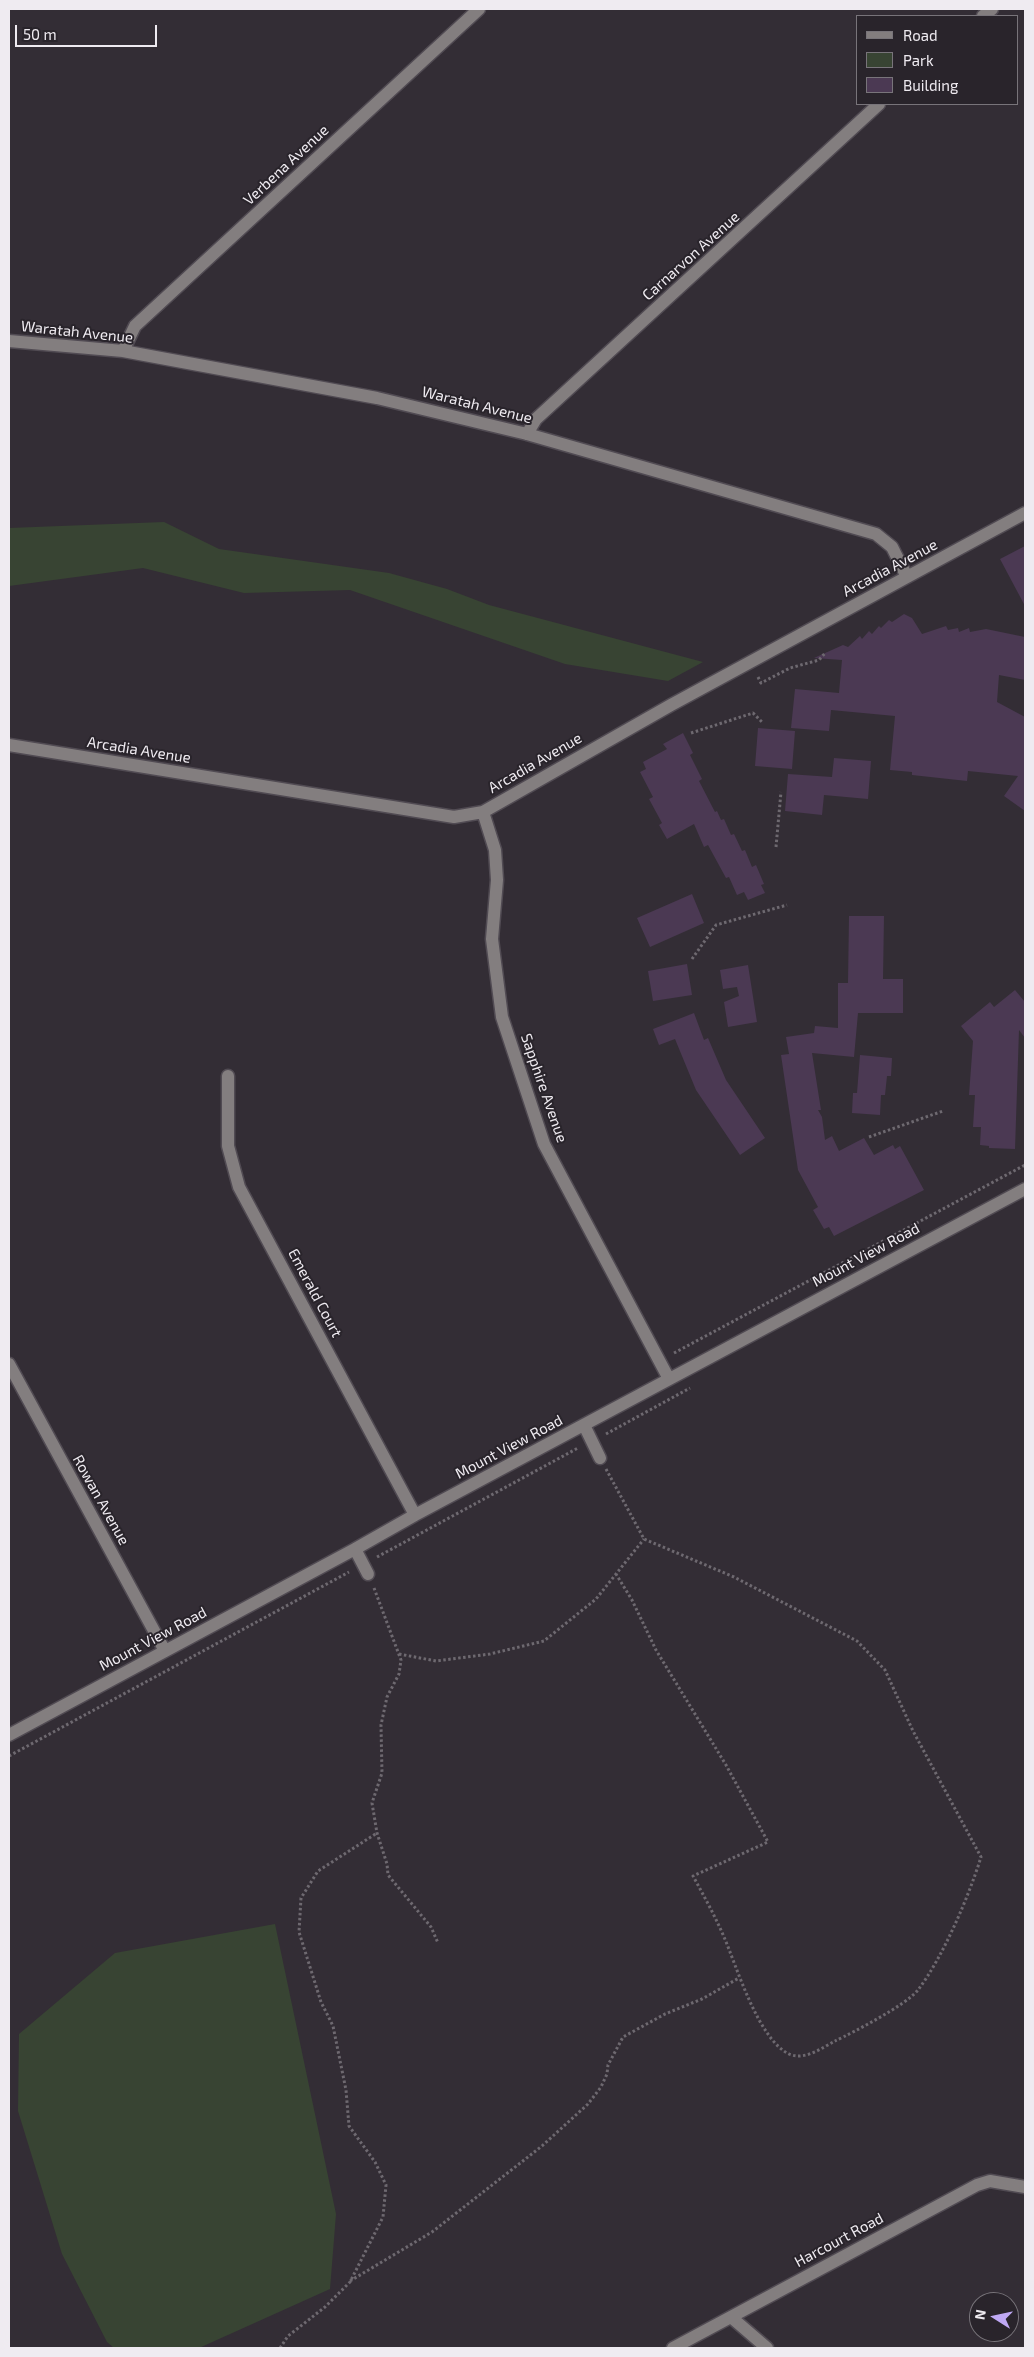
<!DOCTYPE html>
<html>
<head>
<meta charset="utf-8">
<style>
  body { margin:0 }
  #map { position:relative; width:1034px; height:2357px; overflow:hidden; background:#332d35; font-family:"Exo 2",sans-serif }
  canvas { display:block }
  .frame { position:absolute; inset:0; border:10px solid #efebf1; pointer-events:none }
  .legend { position:absolute; left:856px; top:15px; width:162px; height:90px; box-sizing:border-box; background:#29242b; border:1px solid #78747a; margin:0; padding:6px 9px; list-style:none; font-size:15px; color:#efebf1 }
  .legend li { display:flex; align-items:center; gap:10px; height:25px }
  .legend b { width:25px; border:1px solid #78747a }
  .north { position:absolute; left:969px; top:2292px; width:50px; height:50px; box-sizing:border-box; background:#29242b; border:1px solid #78747a; border-radius:50%; rotate:280deg; font-size:14px; font-weight:700; line-height:20px; text-align:center; color:#efebf1 }
  .north::after { content:''; display:block; margin:auto; width:18px; height:22px; background:#bfa8f4; clip-path:polygon(50% 0,100% 100%,50% 72%,0 100%) }
  .scale { position:absolute; left:15px; top:25px; width:142px; height:22px; box-sizing:border-box; border:2px solid #efebf1; border-top:0; padding-left:6px; font-size:15px; line-height:18px; white-space:nowrap; color:#efebf1; -webkit-text-stroke:4px #29242b; paint-order:stroke }
</style>
</head>
<body>
<div id="map">
<canvas width="1034" height="2357"></canvas>
<div class="frame"></div>
<ul class="legend">
<li><b style="height:6px;background:#837e7f"></b>Road</li>
<li><b style="height:14px;background:#384433"></b>Park</li>
<li><b style="height:14px;background:#4b3953"></b>Building</li>
</ul>
<div class="north">N</div>
<div class="scale">50 m</div>
</div>
<script>
const g = document.querySelector('canvas').getContext('2d');
g.lineJoin = 'round';
function fillPath(path, color) { g.fillStyle = color; g.fill(path, 'evenodd'); }
function trace(path, color, width, dash) { g.strokeStyle = color; g.lineWidth = width; g.lineCap = dash ? 'butt' : 'round'; g.setLineDash(dash || []); g.stroke(path); }
function label(font, color, halo, rows, align = 'center') {
  g.font = font + ' "Exo 2",sans-serif'; g.lineWidth = 4; g.setLineDash([]); g.textBaseline = 'middle'; g.strokeStyle = halo; g.fillStyle = color; for (const [text, x, y, turn = 0] of rows) {
    g.save(); g.translate(x, y); g.rotate((+turn || 0) * Math.PI / 180); g.textAlign = isNaN(turn) ? turn : align; if (halo) g.strokeText(text, 0, 0); g.fillText(text, 0, 0); g.restore();
  }
}
fillPath(new Path2D(`
  M164,522L219,549L389,573L447,589L489,605L703,662L668,681L565,664L350,590L244,593L143,568L9,586V528Z
  M275,1924L336,2214L330,2289L199,2348H114L107,2342L62,2254L18,2111L19,2034L115,1953Z`), '#384433');
fillPath(new Path2D(`
  M1025,546V606L1000,559Z
  M904,614L912,618L922,634L946,626L948,630L958,628L959,632L969,628L970,632L986,629L1025,637V680L999,675L997,702L1025,717V811L1004,796L1018,776L968,771L967,781L912,775V772L890,770L895,716L831,710L829,731L791,728L795,689L839,693L842,660L814,658L843,645L848,647L860,636L862,639L869,631L872,634L879,626L881,628L889,620L892,622Z
  M758,728L795,731L792,769L755,766Z
  M683,733L693,753L690,755L702,779L699,781L715,812L717,811L721,820L724,819L731,835L734,834L742,851L745,850L752,867L756,865L764,884L761,885L765,893L748,900L744,892L737,895L729,877L726,878L708,845L704,847L694,824L667,839L659,825L662,823L649,799L653,797L640,772L646,769L643,762L667,749L663,744Z
  M834,758L871,761L868,799L824,795L822,815L785,811L788,774L832,777Z
  M692,894L704,923L650,947L637,918Z
  M849,916H884L883,979H903V1013H858L854,1057L812,1053L821,1110H818L822,1117L825,1140L832,1136L839,1151L864,1138L874,1155L893,1145L895,1149L900,1146L924,1190L834,1236L829,1227L824,1229L813,1210L818,1207L798,1170L781,1055L789,1054L786,1037L814,1033L815,1026L838,1028V983H848Z
  M687,964L692,995L653,1001L648,971Z
  M748,965L757,1022L728,1027L724,1002L739,996L737,987L723,989L720,970Z
  M1015,990L1025,1002V1038L1019,1030L1015,1149L989,1148V1146L980,1145L981,1127H973L975,1095H969L973,1041L961,1026L990,1002L994,1007Z
  M694,1013L704,1040L708,1038L726,1080L765,1138L740,1155L696,1090L675,1039L659,1045L653,1029Z
  M860,1055L892,1058L891,1076H887L885,1095H881L880,1115L852,1113L853,1093H857Z`), '#4b3953');
const minor = new Path2D(`
  M983,16L992,9
  M9,341L123,351L377,398L527,434L876,534L892,547L907,577
  M123,351L135,326L479,9
  M527,434L536,419L879,104
  M9,745L454,817L483,812L671,705L1025,513
  M483,812L495,850L497,880L492,939L502,1017L544,1144L669,1379
  M228,1076V1146L239,1187L415,1515
  M9,1364L165,1651
  M584,1425L600,1458
  M355,1549L368,1574
  M9,1735L355,1549L415,1515L1025,1189
  M731,2317L767,2348
  M673,2348L977,2185L990,2181L1025,2187`);
trace(minor, '#514b53', 15);
trace(new Path2D(`
  M758,677L761,683L790,668L819,660L826,652
  M691,733L753,713L763,723
  M776,847L781,792
  M692,959L716,925L787,905
  M869,1137L943,1111
  M674,1353L1025,1165
  M606,1434L690,1388
  M606,1469L644,1539L734,1577L857,1641L885,1670L913,1731L981,1857C969,1896 943,1957 918,1990C906,2005 854,2032 835,2041C822,2048 804,2061 789,2054C758,2039 737,1967 724,1937C715,1916 704,1896 693,1876L768,1842L726,1765L656,1650L632,1600L616,1574
  M377,1557L578,1448
  M374,1588L401,1660L399,1674L387,1697L381,1725L382,1773L372,1803L377,1833L387,1864L388,1875L431,1927L438,1943
  M399,1654L436,1661L490,1654L544,1641L596,1599L644,1539
  M9,1756L349,1572
  M350,2281L432,2232L542,2146L588,2104L601,2087L607,2074L608,2065L623,2037L665,2014L702,1999L739,1978
  M280,2348L288,2336L325,2307L350,2282L383,2217L386,2185L375,2162L349,2126L346,2090L333,2026L321,2002L299,1932L301,1898L318,1871L377,1833`), '#6e6970', 3, [2.5, 2.5]);
trace(minor, '#837e7f', 12);
label('15px', '#efebf1', '#29242b', [
  ["Verbena Avenue",286,165,-43],
  ["Carnarvon Avenue",691,256,-42],
  ["Waratah Avenue",77,332,6],
  ["Waratah Avenue",477,405,14],
  ["Arcadia Avenue",890,568,-28],
  ["Arcadia Avenue",139,750,9],
  ["Arcadia Avenue",535,763,-30],
  ["Sapphire Avenue",544,1088,71],
  ["Mount View Road",866,1255,-28],
  ["Emerald Court",315,1293,62],
  ["Mount View Road",509,1447,-28],
  ["Rowan Avenue",101,1500,61],
  ["Mount View Road",153,1639,-28],
  ["Harcourt Road",839,2240,-28]
]);
</script>
</body>
</html>
